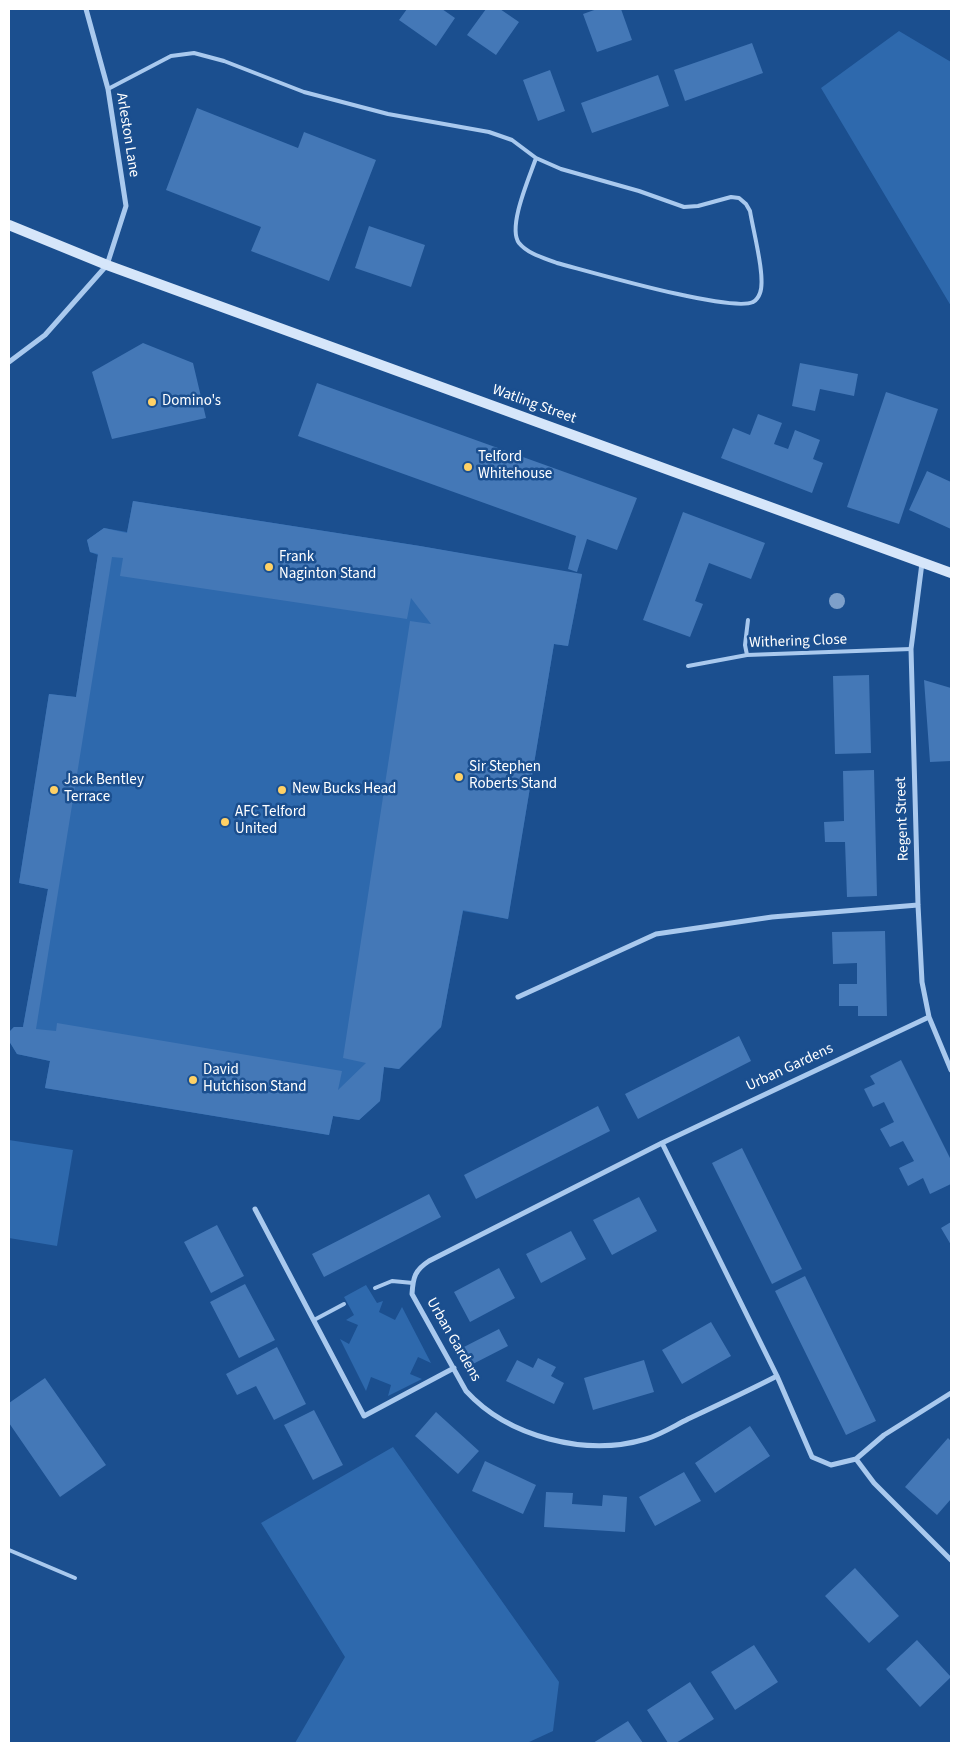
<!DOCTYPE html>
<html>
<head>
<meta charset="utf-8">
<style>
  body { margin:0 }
  #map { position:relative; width:960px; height:1752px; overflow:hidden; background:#1b4f8f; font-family:"Source Sans 3",sans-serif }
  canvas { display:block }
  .frame { position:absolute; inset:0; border:10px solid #fff; pointer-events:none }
</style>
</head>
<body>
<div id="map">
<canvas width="960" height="1752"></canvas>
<div class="frame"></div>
</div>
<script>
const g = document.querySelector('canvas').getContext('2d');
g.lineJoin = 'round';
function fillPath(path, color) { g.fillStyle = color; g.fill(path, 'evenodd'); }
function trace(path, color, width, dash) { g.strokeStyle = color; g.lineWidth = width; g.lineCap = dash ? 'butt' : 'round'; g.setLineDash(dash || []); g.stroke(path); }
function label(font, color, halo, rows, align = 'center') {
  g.font = font + ' "Source Sans 3",sans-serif'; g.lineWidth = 5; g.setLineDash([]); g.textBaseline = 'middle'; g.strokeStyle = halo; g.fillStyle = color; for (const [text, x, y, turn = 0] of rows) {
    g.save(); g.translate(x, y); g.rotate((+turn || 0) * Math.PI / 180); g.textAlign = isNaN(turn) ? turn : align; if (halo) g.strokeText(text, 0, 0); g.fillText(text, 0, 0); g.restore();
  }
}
fillPath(new Path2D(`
  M899,31L951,62V306L821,88Z
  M133,501L420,546L582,575L568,646L554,644L508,919L463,911L441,1027L399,1069L384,1067L380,1101L359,1120L333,1116L329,1135L45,1088L50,1061L17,1054L9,1041V1032L14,1027H23L48,889L19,883L49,694L76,697L98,555L90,552L87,540L104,528L127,532Z
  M9,1140L73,1150L57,1246L9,1238Z
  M366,1285L377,1303L383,1301L379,1312L395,1320L402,1307L431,1363L418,1357L410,1374L422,1379L388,1396L391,1385L371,1377L366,1391L340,1339L349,1344L358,1325L346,1320L354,1315L344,1297Z
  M393,1447L559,1682L553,1731L527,1743H295L345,1657L261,1523Z`), '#2e69ad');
fillPath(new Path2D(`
  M407,9H442L455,18L436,46L399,20Z
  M486,9H500L519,22L496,55L467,35Z
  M597,9H621L632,40L597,52L583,14Z
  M752,43L763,73L685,101L674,70Z
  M550,70L565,111L538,121L523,80Z
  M658,75L669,106L592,133L581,103Z
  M197,108L298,148L304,132L376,160L329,281L251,251L261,227L166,190Z
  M369,226L425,245L411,287L355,268Z
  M143,343L193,363L206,418L112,439L92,372Z
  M800,363L858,374L854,396L820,389L815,411L792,406Z
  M317,383L637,498L617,550L587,539L577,572L568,569L576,536L298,436Z
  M886,392L938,409L899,524L847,507Z
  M758,414L782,423L774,444L788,449L795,430L820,440L813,459L823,463L812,493L721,458L733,428L750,435Z
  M927,471L951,482V529L909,510Z
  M133,501L420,546L582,574L568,646L554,644L508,919L463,910L441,1027L399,1069L384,1067L380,1101L359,1120L333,1116L329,1135L45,1088L50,1061L17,1054L9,1041V1032L14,1027H23L48,889L19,883L49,694L76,697L98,554L90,552L87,540L104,528L127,533ZM112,557L123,558L120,576L407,619L411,598L431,624L410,621L343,1058L366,1063L338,1090L342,1071L57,1023L56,1031L36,1029Z
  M683,512L765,543L751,579L709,563L695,601L703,604L690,637L643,620Z
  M869,675L871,753L835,754L833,676Z
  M924,680L951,688V761L930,762Z
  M874,770L877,896L847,897L845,842H825L824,822L844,821L843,771Z
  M885,931L887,1016H858V1006H839V984H857V963L833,964L832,932Z
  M739,1036L751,1061L638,1119L625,1094Z
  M901,1060L951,1160V1184L930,1194L923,1178L908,1186L899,1168L914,1161L903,1141L890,1147L880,1129L894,1122L884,1102L873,1107L864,1089L875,1084L870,1076Z
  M598,1106L610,1131L476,1199L464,1175Z
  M742,1148L802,1269L772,1284L712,1163Z
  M429,1194L441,1217L324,1277L312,1254Z
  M639,1197L657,1231L612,1255L593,1220Z
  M951,1222V1245L941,1228Z
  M217,1225L244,1276L211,1293L184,1242Z
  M571,1231L586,1259L541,1283L526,1254Z
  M499,1268L515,1298L470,1322L454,1292Z
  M805,1276L876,1421L846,1435L775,1291Z
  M245,1284L275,1340L239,1358L210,1302Z
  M711,1322L731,1356L682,1384L662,1350Z
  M499,1329L508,1346L469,1366L460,1349Z
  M277,1347L306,1404L274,1420L256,1386L237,1395L226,1374Z
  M538,1358L556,1367L551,1376L564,1383L554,1404L506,1381L517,1360L533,1368Z
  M644,1360L654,1392L593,1410L584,1378Z
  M45,1378L106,1465L60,1497L9,1423V1403Z
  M314,1410L343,1465L313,1480L284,1425Z
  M436,1412L479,1451L458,1474L415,1436Z
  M750,1426L770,1456L715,1493L695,1463Z
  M948,1438L951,1441V1499L937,1515L905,1487Z
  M485,1461L536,1485L523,1514L472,1491Z
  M684,1472L701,1501L655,1526L639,1497Z
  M546,1492L573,1493L572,1504L602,1506L603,1495L627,1497L625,1532L544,1527Z
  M855,1568L899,1616L869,1643L825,1596Z
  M917,1640L951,1677L920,1707L886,1669Z
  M754,1645L778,1682L735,1710L711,1672Z
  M690,1682L714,1719L676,1743H668L647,1710Z
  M628,1721L643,1743H593Z`), '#4478b7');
trace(new Path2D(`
  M108,89L171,56L194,53L224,61L304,92L388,114L489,132L512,140L536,158L561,169L639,191L684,207L698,206L731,197L739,198L746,204L750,211C753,230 766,278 760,293C759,296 756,301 753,302C731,313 588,271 557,263C544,258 528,254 519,243C507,227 530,176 536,158
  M747,655L745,645L748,620
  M688,666L747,655L911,649
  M375,1288L392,1281L413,1283
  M314,1320L344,1304
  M9,1550L75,1578`), '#a9c9ee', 4);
trace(new Path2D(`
  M9,362L45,335L107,265L126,206L108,89L86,9
  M922,563L911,649L918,905L922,982L929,1017L951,1070
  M518,997L656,934L772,917L918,905
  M662,1143L777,1376L812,1457L831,1465L856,1459L874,1483L951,1560
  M255,1209L364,1416L454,1368
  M777,1376C748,1391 718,1405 688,1419C674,1426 660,1435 646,1439C586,1457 508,1437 466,1391L412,1294C413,1277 415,1270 429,1261L662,1143L929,1017
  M856,1459L884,1435L951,1393`), '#a9c9ee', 5);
trace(new Path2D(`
  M9,225L107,265L951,573`), '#d6e6fa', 10);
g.fillStyle = '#7ea0ca';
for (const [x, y] of [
  [837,601]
]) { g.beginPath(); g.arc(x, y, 8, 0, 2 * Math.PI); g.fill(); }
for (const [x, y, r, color] of [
  [152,402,5,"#ffd166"],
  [468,467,5,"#ffd166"],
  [269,567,5,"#ffd166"],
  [459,777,5,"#ffd166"],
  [54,790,5,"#ffd166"],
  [282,790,5,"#ffd166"],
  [225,822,5,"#ffd166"],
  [193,1080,5,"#ffd166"]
]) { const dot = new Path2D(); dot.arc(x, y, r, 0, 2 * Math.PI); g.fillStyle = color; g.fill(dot); trace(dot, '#1b4f8f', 2); }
label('15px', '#fff', '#1b4f8f', [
  ["Arleston Lane",127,135,81],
  ["Watling Street",534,405,20],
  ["Withering Close",798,642,-2],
  ["Regent Street",903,819,-92],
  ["Urban Gardens",790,1068,-25],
  ["Urban Gardens",453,1340,60]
]);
label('15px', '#fff', '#1b4f8f', [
  ["Domino's",162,402],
  ["Telford",478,458],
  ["Whitehouse",478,475],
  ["Frank",279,558],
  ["Naginton Stand",279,575],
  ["Sir Stephen",469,768],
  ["Roberts Stand",469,785],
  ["Jack Bentley",64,781],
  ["Terrace",64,798],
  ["New Bucks Head",292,790],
  ["AFC Telford",235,813],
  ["United",235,830],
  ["David",203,1071],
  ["Hutchison Stand",203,1088]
], 'left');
</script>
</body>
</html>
